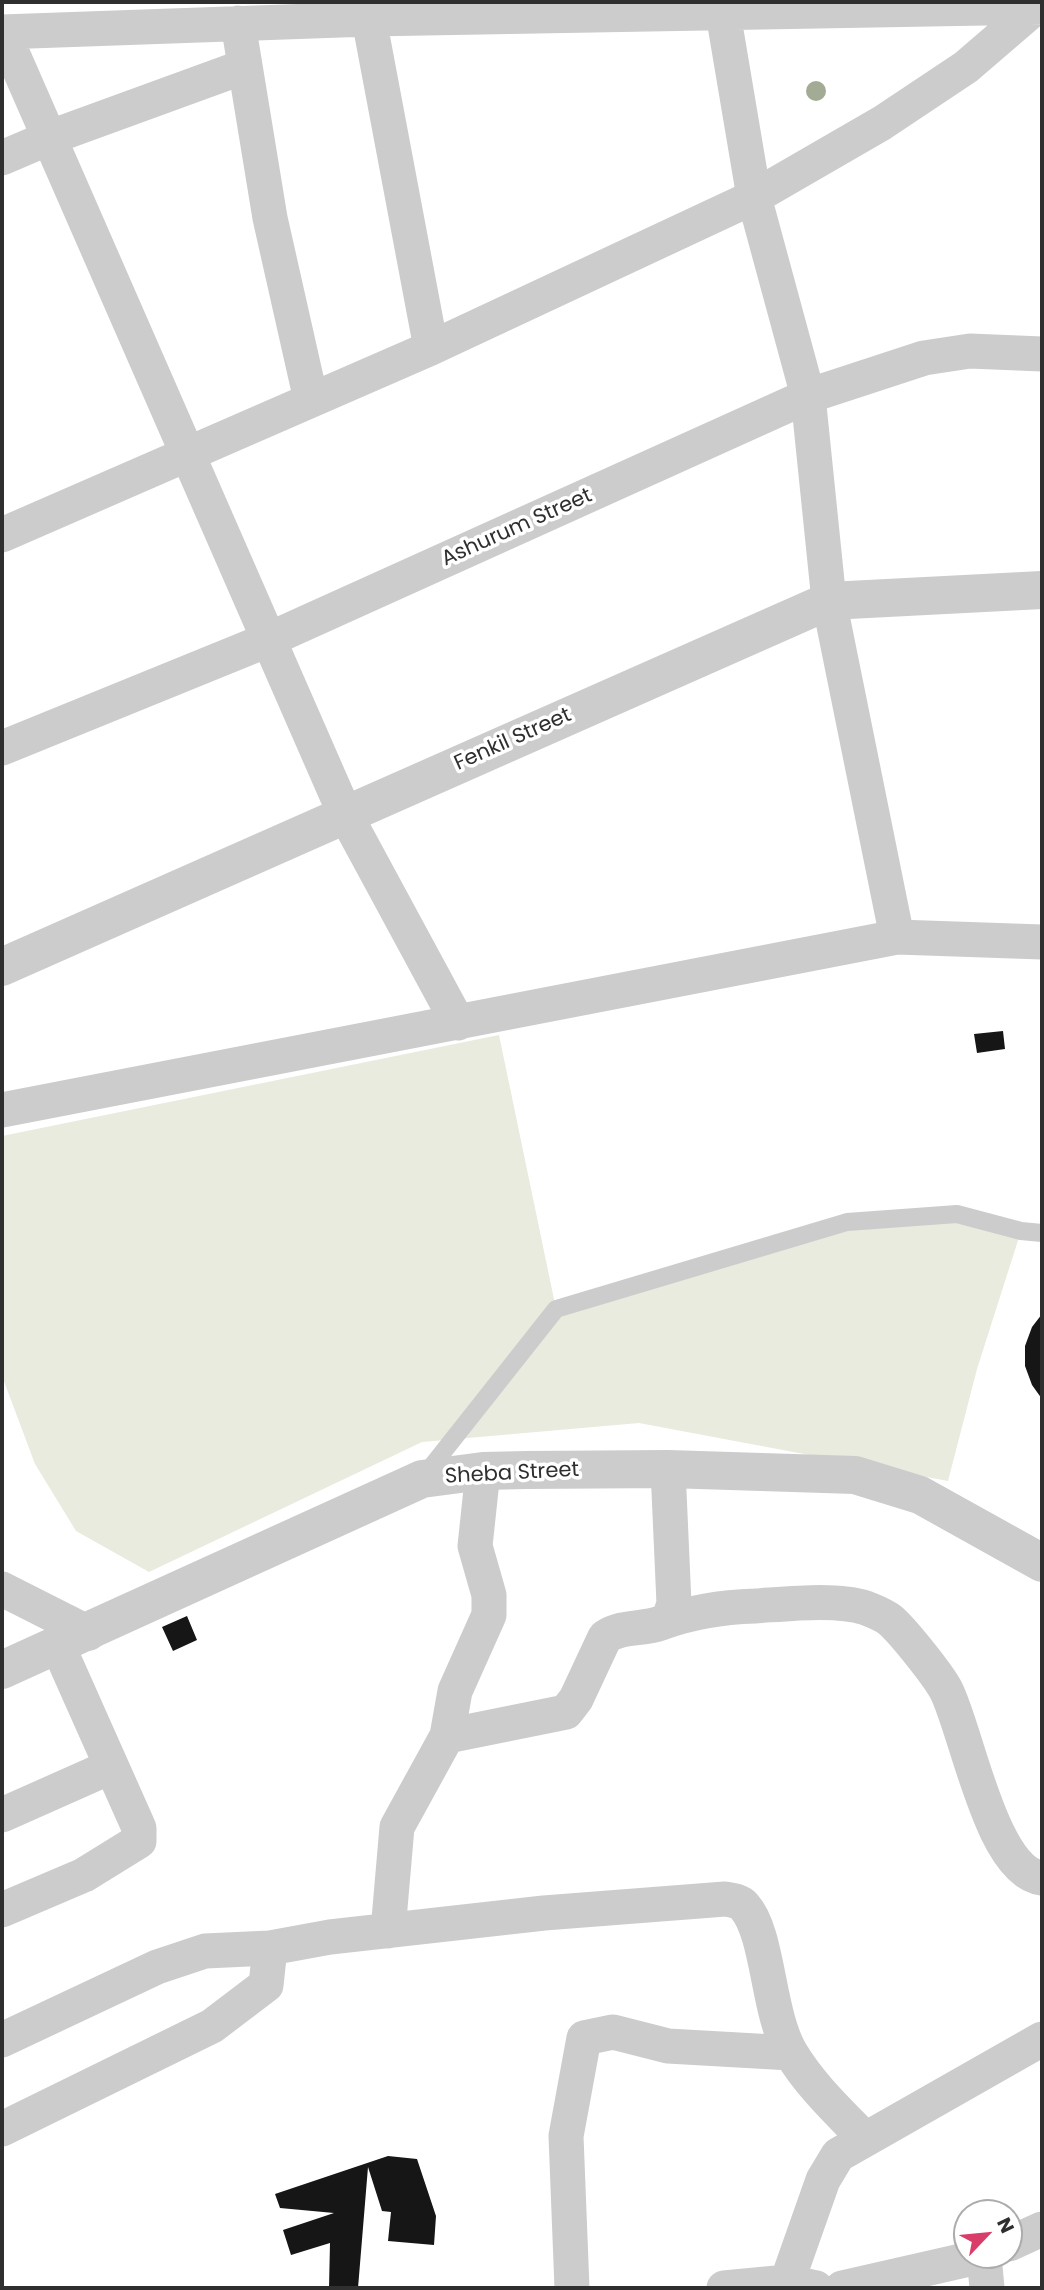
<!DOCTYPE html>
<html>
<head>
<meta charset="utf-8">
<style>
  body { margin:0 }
  #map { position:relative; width:1044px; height:2290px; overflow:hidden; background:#fff; font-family:Poppins,sans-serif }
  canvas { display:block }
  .frame { position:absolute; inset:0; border:4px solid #2f2f2f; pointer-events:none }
  .north { position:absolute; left:953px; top:2199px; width:70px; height:70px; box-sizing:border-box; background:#fff; border:2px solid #acacac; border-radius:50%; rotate:64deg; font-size:19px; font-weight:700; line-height:28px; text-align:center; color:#2f2f2f }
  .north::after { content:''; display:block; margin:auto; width:24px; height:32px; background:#d93e6a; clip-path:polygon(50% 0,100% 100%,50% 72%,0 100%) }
</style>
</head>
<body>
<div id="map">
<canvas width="1044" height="2290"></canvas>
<div class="frame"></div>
<div class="north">N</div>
</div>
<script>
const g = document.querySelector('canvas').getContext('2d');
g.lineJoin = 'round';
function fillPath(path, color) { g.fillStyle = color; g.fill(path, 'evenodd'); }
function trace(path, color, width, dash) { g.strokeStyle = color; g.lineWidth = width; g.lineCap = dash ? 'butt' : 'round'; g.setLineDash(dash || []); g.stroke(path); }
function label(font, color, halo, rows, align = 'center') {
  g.font = font + ' Poppins,sans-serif'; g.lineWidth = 7; g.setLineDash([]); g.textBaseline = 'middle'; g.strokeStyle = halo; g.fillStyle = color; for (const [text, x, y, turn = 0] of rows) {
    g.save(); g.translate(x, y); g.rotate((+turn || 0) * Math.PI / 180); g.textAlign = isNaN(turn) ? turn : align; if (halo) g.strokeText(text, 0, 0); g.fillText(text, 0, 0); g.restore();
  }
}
fillPath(new Path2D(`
  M499,1035L556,1309L847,1222L957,1214L1021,1231L977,1369L948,1481L639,1423L422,1442L149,1572L76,1531L35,1464L2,1376V1136Z`), '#e8ebdd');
fillPath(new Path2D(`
  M1003,1031L1005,1049L977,1053L974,1034Z
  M1042,1314V1399L1032,1385L1025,1366V1346L1032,1327Z
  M187,1616L197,1640L173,1651L162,1627Z
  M388,2156L417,2159L436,2216L434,2245L388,2241L391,2212L382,2211L368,2167L358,2288H329L330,2243L291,2255L283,2230L334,2213L280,2208L275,2194Z`), '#161616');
trace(new Path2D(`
  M424,1476L556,1309L847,1222L957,1214L1021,1231L1042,1233`), '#ccc', 18);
trace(new Path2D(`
  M723,13L754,197L808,396L829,601L897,937
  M369,19L431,348
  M238,23L270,218L311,400
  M2,32L369,19L1042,7
  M3,32L345,814L458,1023
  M2,158L51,137L243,67
  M2,535L431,348L754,197L882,123L966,67L1037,6
  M2,748L270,639L808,396L924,358L970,351L1042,354
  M2,1110L897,937L1042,942
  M668,1469L674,1604L669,1618
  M2,1589L89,1633
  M447,1736L566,1712L576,1699L605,1637C624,1625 642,1630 661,1623C691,1612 723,1607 755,1606C786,1604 837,1598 866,1608C873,1611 884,1615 890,1620C903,1631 938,1675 946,1690C967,1731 991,1872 1042,1878
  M2,1815L110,1767
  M2,1910L84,1875L139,1841V1828L58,1646
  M388,1931L397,1827L447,1736L455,1691L489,1615V1595L475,1546L483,1471
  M2,2040L157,1967L205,1951L270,1948L330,1937L544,1913L725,1899C731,1900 740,1901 744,1906C769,1933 767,2013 791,2053C810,2085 838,2111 864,2138
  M2,2129L212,2026L266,1985L270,1948
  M1009,2244L1042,2229
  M984,2256L987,2288
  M787,2282L823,2180L838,2155L1042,2039
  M572,2288L566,2136L584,2038L613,2032L668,2046L791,2053
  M724,2288L787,2282L816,2288
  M842,2288L987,2255`), '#ccc', 35);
trace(new Path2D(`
  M2,967L829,601L1042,590
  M2,1670L422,1479L483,1471L526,1470L668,1469L855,1475L920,1495L1042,1563`), '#ccc', 38);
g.fillStyle = '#a4ab95';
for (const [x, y] of [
  [816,91]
]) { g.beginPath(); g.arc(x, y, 10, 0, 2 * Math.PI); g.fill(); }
label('21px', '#2f2f2f', '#fff', [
  ["Ashurum Street",517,528,-24],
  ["Fenkil Street",513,740,-24],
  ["Sheba Street",512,1474,-3]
]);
</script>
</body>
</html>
